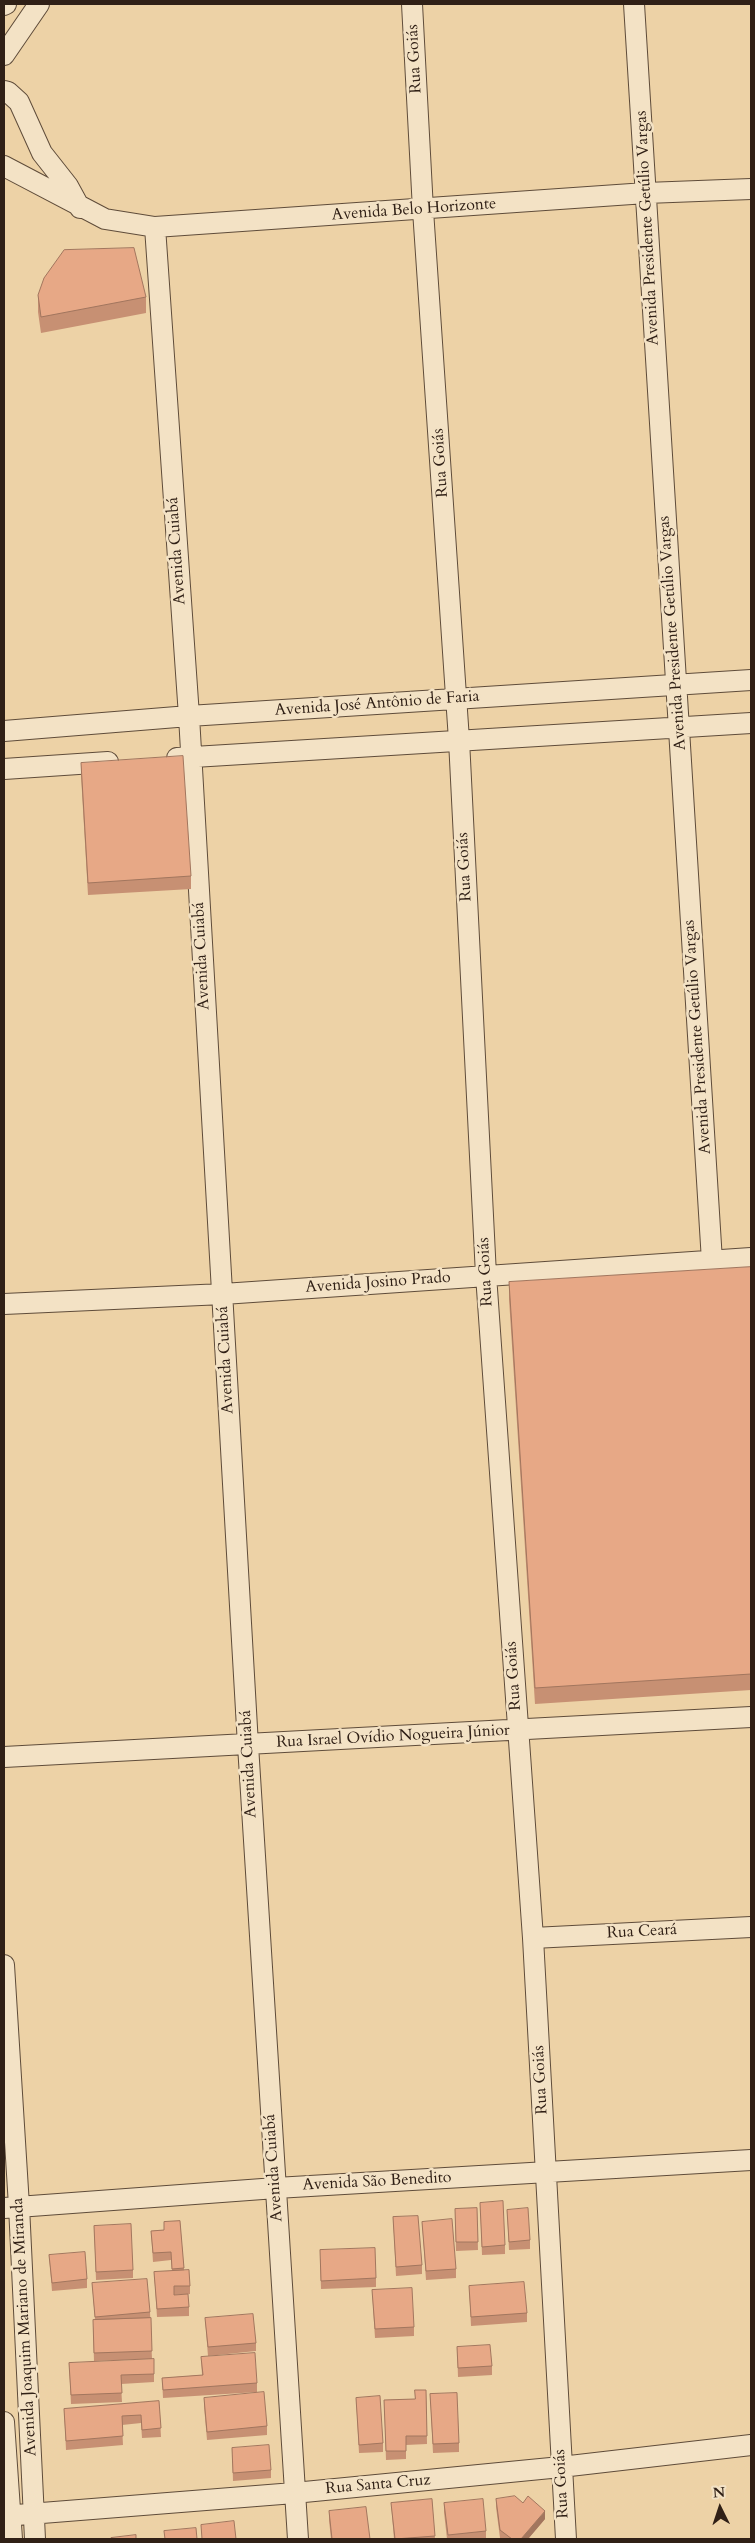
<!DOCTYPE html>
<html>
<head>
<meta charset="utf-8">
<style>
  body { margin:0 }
  #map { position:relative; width:755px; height:2543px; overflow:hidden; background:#edd2a6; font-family:Cardo,serif }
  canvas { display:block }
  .frame { position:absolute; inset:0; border:5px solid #302016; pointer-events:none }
  .north { position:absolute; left:695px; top:2483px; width:50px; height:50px; -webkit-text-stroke:4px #f3e2c5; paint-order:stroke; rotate:356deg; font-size:14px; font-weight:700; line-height:20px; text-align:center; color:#302016 }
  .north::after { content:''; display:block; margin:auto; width:18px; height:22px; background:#302016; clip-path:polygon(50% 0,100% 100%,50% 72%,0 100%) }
</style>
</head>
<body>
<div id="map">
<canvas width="755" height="2543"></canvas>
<div class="frame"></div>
<div class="north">N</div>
</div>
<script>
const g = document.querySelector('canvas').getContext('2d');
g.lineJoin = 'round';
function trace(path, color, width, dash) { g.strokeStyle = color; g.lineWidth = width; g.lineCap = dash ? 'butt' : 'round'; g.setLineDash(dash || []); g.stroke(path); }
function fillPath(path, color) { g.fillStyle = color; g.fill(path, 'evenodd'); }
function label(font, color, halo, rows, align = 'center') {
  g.font = font + ' Cardo,serif'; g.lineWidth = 5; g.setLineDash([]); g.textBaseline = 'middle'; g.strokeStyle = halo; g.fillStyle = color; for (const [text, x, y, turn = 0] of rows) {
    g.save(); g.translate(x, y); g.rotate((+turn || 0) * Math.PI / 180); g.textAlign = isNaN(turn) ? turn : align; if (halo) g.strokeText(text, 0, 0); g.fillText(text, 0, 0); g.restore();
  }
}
const minor = new Path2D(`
  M412,4L423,210L459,740L486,1275L533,1938L566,2539
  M634,4L712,1261
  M4,5L6,4
  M4,55L39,4
  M4,91L8,92L19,102L42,153L68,186L80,208
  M4,166L105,219L155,227L646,193L751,189
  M155,227L189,716L248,1745L298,2539
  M4,731L189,716L751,680
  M177,758L751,723
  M4,769L108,762
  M4,1304L223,1294L751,1258
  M4,1757L751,1717
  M533,1938L751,1927
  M4,1965L19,2206L35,2539
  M4,2208L276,2188L751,2160
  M4,2422L12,2539
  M4,2516L294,2493L561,2467L751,2445`);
trace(minor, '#5f4c3a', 22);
trace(minor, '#f3e2c5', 20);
fillPath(new Path2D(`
  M38,295L146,297V313L41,333L38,312Z
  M81,763L191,876V889L88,895L81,775Z
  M751,1267V1690L535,1704L509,1299V1282Z
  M480,2203L505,2245V2254L482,2255Z
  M477,2208L478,2250L456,2251L455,2209Z
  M507,2210L530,2240V2249L509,2250Z
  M393,2217L422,2265V2274L396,2276Z
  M180,2221L184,2270L190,2286V2294L174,2295L189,2307V2316L157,2317L154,2272L172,2271L171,2260L153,2262L151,2231L164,2230V2222Z
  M422,2222L456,2269V2278L426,2280Z
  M94,2226L133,2270V2278L96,2280Z
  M49,2255L87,2279V2288L52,2291Z
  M320,2259L376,2278V2287L321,2289Z
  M92,2283L150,2312L152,2359L94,2361L93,2329L95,2320Z
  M469,2286L527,2313V2322L471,2326Z
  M372,2290L414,2327V2336L375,2338Z
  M205,2318L256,2343V2351L208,2356Z
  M457,2347L492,2366V2375L458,2377Z
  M201,2357L257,2383V2392L163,2398L162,2378L202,2375Z
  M69,2363L154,2374V2382L121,2384L122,2402L71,2404Z
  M426,2390L427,2444L406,2445V2459L386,2460L384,2400L415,2399Z
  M430,2394L459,2443V2452L433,2453Z
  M204,2398L267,2426V2435L207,2440L204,2406Z
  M356,2398L383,2443V2452L359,2453Z
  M159,2401L161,2437L142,2438L141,2423L122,2425L123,2445L66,2450L64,2409Z
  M232,2448L271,2470V2478L233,2481Z
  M432,2499L435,2539H394L391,2503Z
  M496,2499L523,2503L545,2519L528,2539H502L500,2538L496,2507Z
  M444,2503L486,2531V2539H447L444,2512Z
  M329,2511L370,2539H331L329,2520Z`), '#c79073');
fillPath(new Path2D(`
  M545,2511V2519L528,2539H521Z`), '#a2765e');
const building = new Path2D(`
  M134,248L146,297L41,317L38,295L44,278L64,250Z
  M183,756L191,876L88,883L81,763Z
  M751,1267V1674L535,1688L509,1282Z
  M503,2201L505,2245L482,2247L480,2203Z
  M477,2208L478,2242H456L455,2209Z
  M528,2208L530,2240L509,2242L507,2210Z
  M418,2216L422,2265L396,2267L393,2217Z
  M452,2219L456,2269L426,2271L422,2222Z
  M180,2221L184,2268L172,2269L171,2252L153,2253L151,2231L164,2230V2222Z
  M131,2224L133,2270L96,2272L94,2226Z
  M375,2248L376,2278L321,2281L320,2250Z
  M85,2252L87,2279L52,2283L49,2255Z
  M189,2270L190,2286H174V2295L188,2294L189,2307L157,2309L154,2272Z
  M147,2279L150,2312L95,2317L92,2283Z
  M524,2282L527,2313L471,2317L469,2286Z
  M412,2288L414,2327L375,2329L372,2290Z
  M253,2314L256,2343L208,2347L205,2318Z
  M151,2318L152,2351L94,2353L93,2320Z
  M490,2345L492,2366L458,2368L457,2347Z
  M255,2353L257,2383L163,2390L162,2378L203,2375L201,2357Z
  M154,2359V2374L121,2375L122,2393L71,2395L69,2363Z
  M415,2390H426L427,2436H406V2451H386L384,2400L415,2399Z
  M264,2392L267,2426L207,2432L204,2398Z
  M457,2393L459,2443L433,2444L430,2394Z
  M380,2396L383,2443L359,2445L356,2398Z
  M159,2401L161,2428L142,2430L141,2415L122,2416L123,2436L66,2441L64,2409Z
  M269,2445L271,2470L233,2473L232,2448Z
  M515,2496L523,2503L528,2496L545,2511L521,2539H512L500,2530L496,2499Z
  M432,2499L435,2536L395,2539L391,2503Z
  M483,2499L486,2531L448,2535L444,2503Z
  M366,2507L370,2539H332L329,2511Z
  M234,2521L236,2539H202L201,2525Z
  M196,2528L197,2539H165L164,2531Z
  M136,2535V2539H111V2538Z`);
fillPath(building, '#e7a886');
trace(building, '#a2765e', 1);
label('16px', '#302016', '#f3e2c5', [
  ["Rua Goiás",415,59,-93],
  ["Avenida Belo Horizonte",414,210,-4],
  ["Avenida Presidente Getúlio Vargas",648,228,-93],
  ["Rua Goiás",441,463,-94],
  ["Avenida Cuiabá",177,551,-94],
  ["Avenida Presidente Getúlio Vargas",673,633,-94],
  ["Avenida José Antônio de Faria",377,704,-4],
  ["Rua Goiás",465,867,-93],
  ["Avenida Cuiabá",202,956,-93],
  ["Avenida Presidente Getúlio Vargas",698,1037,-94],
  ["Rua Goiás",486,1272,-93],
  ["Avenida Josino Prado",378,1283,-4],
  ["Avenida Cuiabá",226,1360,-93],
  ["Rua Goiás",514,1676,-94],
  ["Rua Israel Ovídio Nogueira Júnior",393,1737,-3],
  ["Avenida Cuiabá",249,1764,-93],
  ["Rua Ceará",642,1932,-3],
  ["Rua Goiás",541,2080,-93],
  ["Avenida Cuiabá",274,2168,-94],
  ["Avenida São Benedito",377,2182,-3],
  ["Avenida Joaquim Mariano de Miranda",25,2327,-93],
  ["Rua Goiás",562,2484,-93],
  ["Rua Santa Cruz",378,2485,-5]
]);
</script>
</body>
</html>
